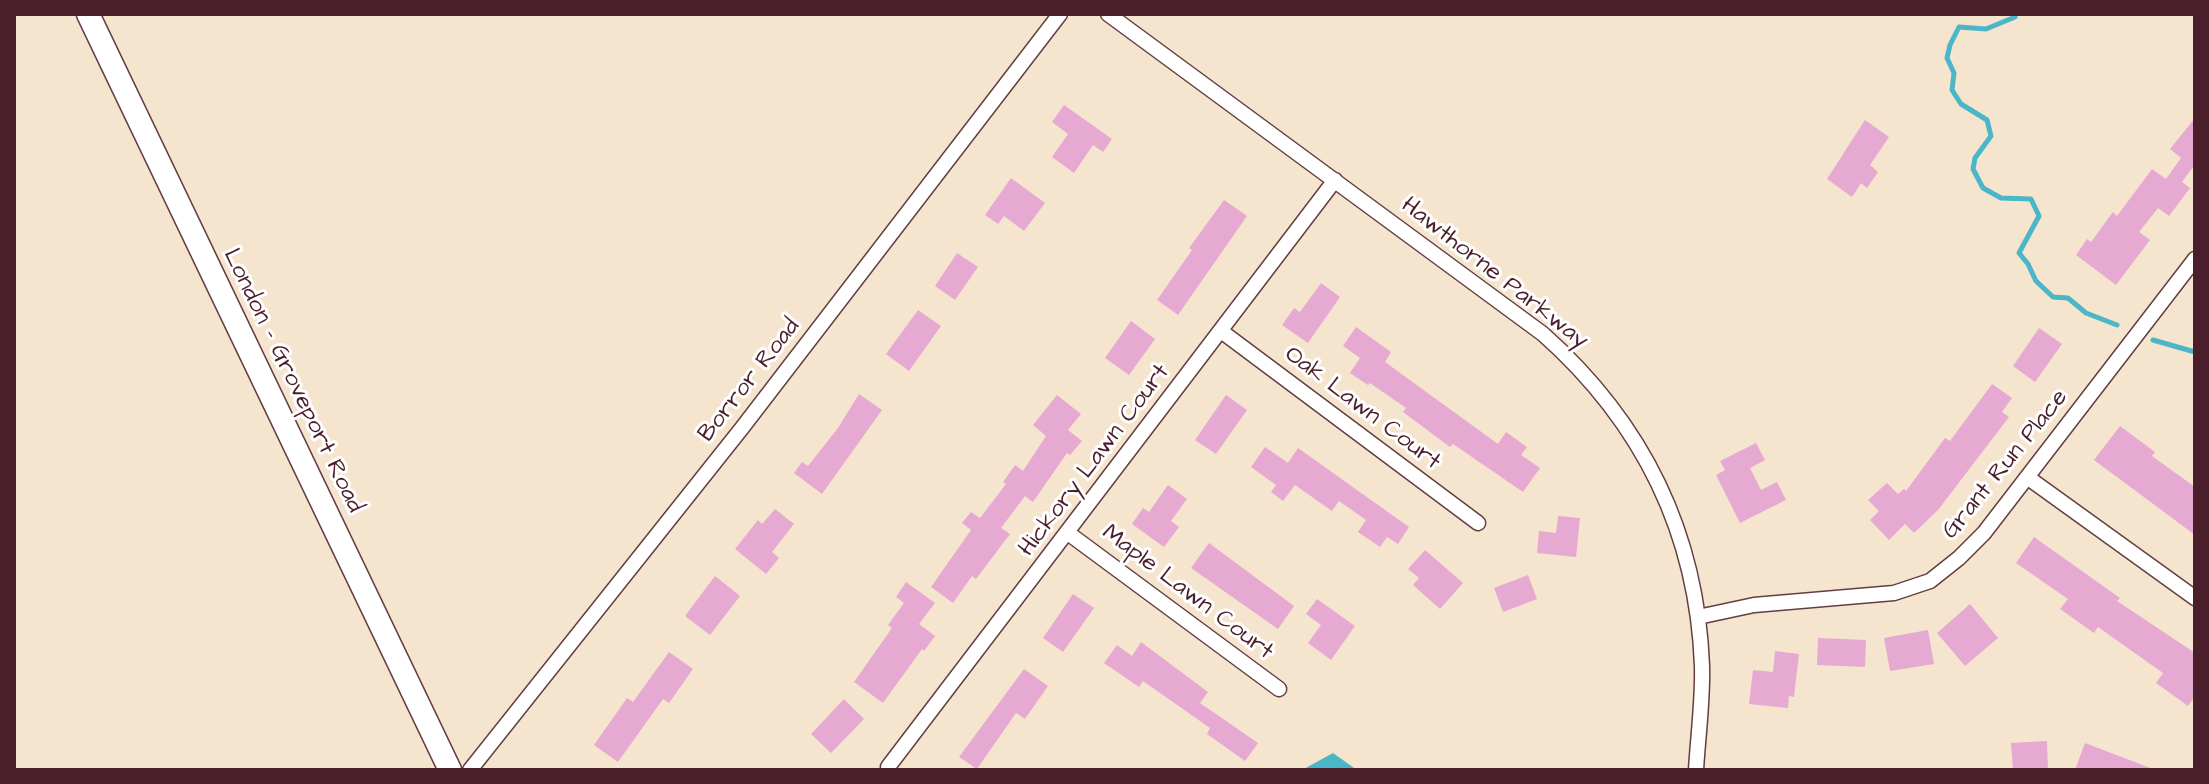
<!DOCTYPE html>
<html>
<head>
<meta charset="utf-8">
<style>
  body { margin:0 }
  #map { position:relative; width:2209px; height:784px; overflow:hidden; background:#f6e5ce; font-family:"Architects Daughter",sans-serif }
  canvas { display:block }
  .frame { position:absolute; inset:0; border:16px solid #4a1f2b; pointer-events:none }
</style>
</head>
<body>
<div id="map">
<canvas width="2209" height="784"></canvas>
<div class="frame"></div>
</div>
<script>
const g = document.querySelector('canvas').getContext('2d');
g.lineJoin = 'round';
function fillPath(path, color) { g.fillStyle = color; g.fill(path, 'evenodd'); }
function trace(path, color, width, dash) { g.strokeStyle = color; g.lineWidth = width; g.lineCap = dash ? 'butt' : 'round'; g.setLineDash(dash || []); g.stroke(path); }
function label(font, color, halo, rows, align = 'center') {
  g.font = font + ' "Architects Daughter",sans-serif'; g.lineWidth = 6; g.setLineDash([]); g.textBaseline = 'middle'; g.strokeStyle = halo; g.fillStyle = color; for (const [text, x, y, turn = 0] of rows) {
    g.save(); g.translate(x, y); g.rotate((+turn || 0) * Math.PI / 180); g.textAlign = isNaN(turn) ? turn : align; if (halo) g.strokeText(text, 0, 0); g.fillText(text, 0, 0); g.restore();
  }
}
fillPath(new Path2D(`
  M1333,753L1357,770H1302Z`), '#4bb6c8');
trace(new Path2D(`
  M2015,14V17L1986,29L1959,27L1950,45L1947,58L1954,73L1952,90L1961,104L1987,120L1991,136L1975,158L1973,169L1983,188L2001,198L2031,199L2039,216L2019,253L2028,264L2036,281L2053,297L2068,298L2086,313L2117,325
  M2153,340L2195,352`), '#4bb6c8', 5);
fillPath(new Path2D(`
  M1064,105L1112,139L1103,152L1093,145L1074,173L1052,157L1068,134L1052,122Z
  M2195,118V168L2193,167L2182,182L2190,188L2169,216L2158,208L2139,232L2150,240L2116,285L2076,255L2087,239L2091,242L2113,212L2117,216L2152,169L2166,179L2181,158L2170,149Z
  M1865,120L1889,137L1870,165L1878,172L1867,188L1861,183L1852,197L1827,179Z
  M1011,178L1045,203L1024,231L1004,216L998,224L985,215Z
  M1224,200L1247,216L1178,315L1157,300L1192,250L1189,248Z
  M957,253L978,267L955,300L935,286Z
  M1321,283L1340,297L1308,343L1282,325L1294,308L1300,312Z
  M918,310L941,326L909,371L886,354Z
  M1131,321L1155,339L1129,375L1105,358Z
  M1356,327L1391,352L1385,362L1498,444L1506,432L1527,447L1521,455L1540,468L1523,492L1453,444L1450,447L1403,412L1406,408L1370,383L1368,385L1350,373L1360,358L1343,346Z
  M2039,328L2062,344L2035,382L2013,366Z
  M1992,384L2012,398L2002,412L2009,417L1938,510L1914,533L1905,524L1889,540L1870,520L1879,511L1868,500L1887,483L1898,494L1904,489L1906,491L1945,438L1950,441Z
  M859,394L882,410L822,494L794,473L802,462L808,466L838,428Z
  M1057,395L1081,414L1068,430L1082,441L1070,455L1067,453L1033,502L1025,496L1001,528L1010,534L976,579L972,576L953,603L931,587L971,530L962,523L971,512L980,518L1006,484L1003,482L1015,465L1023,471L1046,436L1033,425Z
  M1226,395L1247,410L1216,454L1195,440Z
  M2120,426L2155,452L2152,456L2195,487V535L2094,460Z
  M1756,443L1765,460L1750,468L1761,490L1777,482L1786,500L1740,523L1716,475L1725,470L1720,461Z
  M1265,447L1288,463L1298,448L1409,527L1398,544L1387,537L1380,547L1358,532L1366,520L1339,501L1332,511L1295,485L1283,501L1271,492L1276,485L1251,467Z
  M1168,485L1187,499L1171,521L1179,527L1164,547L1132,524L1143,508L1149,512Z
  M775,509L794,524L772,552L779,558L766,574L735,549L758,520L762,524Z
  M1558,516L1580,518L1576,557L1537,553L1539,531L1556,533Z
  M2034,537L2120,598L2117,601L2195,653V696L2188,706L2156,683L2163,673L2098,627L2094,633L2060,609L2068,599L2016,563Z
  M1209,543L1294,606L1278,629L1191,568Z
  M1425,550L1463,583L1440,609L1413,585L1419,578L1408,569Z
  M1528,575L1537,599L1503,612L1494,588Z
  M715,576L740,596L710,635L685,616Z
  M906,582L935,603L919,624L935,636L924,651L922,649L883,703L854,682L892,628L888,625L904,603L896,597Z
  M1073,594L1094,608L1063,652L1043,638Z
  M1317,599L1355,626L1331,660L1308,643L1321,625L1306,614Z
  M1970,604L1998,638L1965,666L1937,633Z
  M1928,630L1934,664L1890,671L1884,638Z
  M1818,638L1866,640L1865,667L1817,665Z
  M1141,642L1208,692L1200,703L1258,743L1245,761L1207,734L1210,728L1143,681L1139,687L1104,663L1117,645L1132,656Z
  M1775,651L1799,654L1794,697L1789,696L1788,708L1749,704L1753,670L1773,672Z
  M669,652L693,669L669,703L663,699L618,762L594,745L627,698L633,702Z
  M1024,669L1048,686L1025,719L1016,713L977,769L959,757Z
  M844,699L864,719L831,753L811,734Z
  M2047,741L2048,770H2013L2011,743Z
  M2085,743L2153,769V770H2075Z`), '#e6a9d1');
const street = new Path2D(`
  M1108,14L1543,334C1642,422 1697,532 1702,666C1703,700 1698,736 1696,770
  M1221,331L1478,523
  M2027,477L2195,598
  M1068,533L1279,689
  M1698,617L1754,605L1894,593L1930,581L1959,558L1984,533L2195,259
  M888,767L1335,180
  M470,770L742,428L1060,14`);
const secondary = new Path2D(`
  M88,14L450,770`);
trace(street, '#643d43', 17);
trace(secondary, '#643d43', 25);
trace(street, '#fff', 14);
trace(secondary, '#fff', 22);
label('24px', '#4a1f2b', '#fff', [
  ["Hawthorne Parkway",1494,274,38],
  ["London - Groveport Road",292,381,64],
  ["Borror Road",750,381,-52],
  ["Oak Lawn Court",1362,409,37],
  ["Hickory Lawn Court",1095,461,-53],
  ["Grant Run Place",2006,465,-51],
  ["Maple Lawn Court",1187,593,37]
]);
</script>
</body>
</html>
